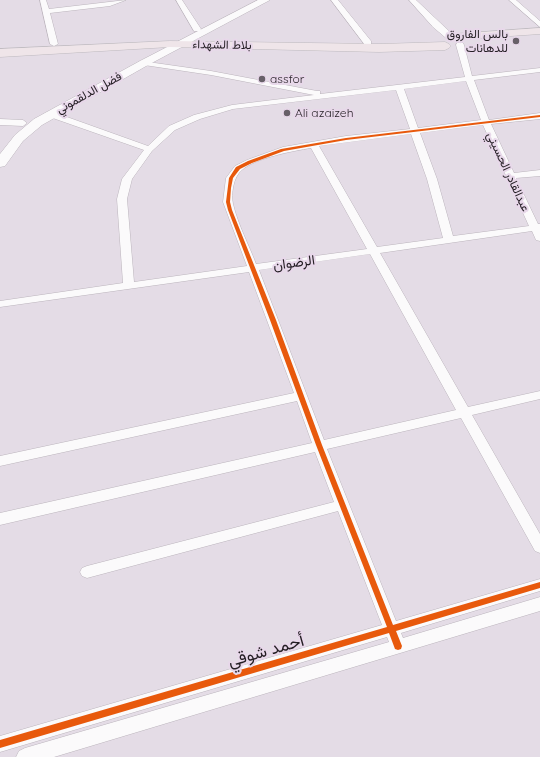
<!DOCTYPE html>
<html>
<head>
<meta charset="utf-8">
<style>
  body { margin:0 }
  canvas { display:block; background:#e4dce6 }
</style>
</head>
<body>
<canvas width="540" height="757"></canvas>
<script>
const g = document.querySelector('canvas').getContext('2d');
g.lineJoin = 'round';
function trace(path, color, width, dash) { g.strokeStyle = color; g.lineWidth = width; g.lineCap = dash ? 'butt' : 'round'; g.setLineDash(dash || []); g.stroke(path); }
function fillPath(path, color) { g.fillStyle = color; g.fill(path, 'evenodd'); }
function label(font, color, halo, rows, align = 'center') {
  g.font = font + ' Quicksand,Vazirmatn,sans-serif'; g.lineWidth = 4; g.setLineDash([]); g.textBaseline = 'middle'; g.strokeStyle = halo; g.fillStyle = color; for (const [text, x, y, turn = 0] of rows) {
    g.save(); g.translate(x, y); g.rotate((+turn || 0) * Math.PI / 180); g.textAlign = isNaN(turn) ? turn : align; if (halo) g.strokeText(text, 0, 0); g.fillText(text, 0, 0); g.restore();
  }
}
const minor = new Path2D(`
  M40,0H46L49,9L126,0L110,6L50,13L58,44L54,46L50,44Z
  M176,0H182L201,29L200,31H194Z
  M331,0H338L371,41V45H365Z
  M409,0H416L452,34V38H446L433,27Z
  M509,0H516L540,21V27Z
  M457,43H463L464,45L472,76L540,68V72L474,80L489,120L540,113V119L491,124L514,173L540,170V176L516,178L538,224H540V241L536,240L532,231L380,253L468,407L540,391V399L472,415L540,534V553L535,551L461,418L327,449L396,621L540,579V591L401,633L403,638L540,597V611L54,757H16L19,751L25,748L389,642L387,637L0,752V736L382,625L338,511L87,578L82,576L80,572L82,568L87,566L334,502L315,452L0,525V513L312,443L297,401L0,466V456L294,393L249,272L0,307V301L123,283L117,199L122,179L144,150L47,116L46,114L47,112H53L148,146L169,126L194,115L232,105L314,95L211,75L144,65H141V61L211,71L317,91H320V94L465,77L456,45ZM466,81L481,120L418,128L404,89ZM396,90L410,129L346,136L283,147L247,160L235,166L226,178L223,202L247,266L134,282L127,199L132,179L152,151L175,130L200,119L233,109ZM483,125L529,226L453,236L437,179L420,133ZM411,134L427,179L443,238L377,247L319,146ZM311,148L367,249L256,264C249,245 238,225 233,204C231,194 233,177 242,170C255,158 293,151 311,148ZM370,254L456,410L324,440L259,270Z
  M0,119L23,120L27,123L23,126L0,125Z`);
const secondary = new Path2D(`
  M258,0H270L148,65L42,125L23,141L5,166L0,167V154L15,135L34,119L140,61Z`);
const primary = new Path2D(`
  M540,28V34L453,40L449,39L447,37L449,35L453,34Z
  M170,41L379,44L445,42L449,44L451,46L449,48L445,50L379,52L170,47L0,57V49Z`);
trace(minor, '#bbb4bc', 1);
trace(secondary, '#bbb4bc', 1);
trace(primary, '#bdb9be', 1);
fillPath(minor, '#fbfafb');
fillPath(secondary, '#fbfafb');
fillPath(primary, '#efe5e9');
fillPath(new Path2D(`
  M540,115V117L346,140L284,151L252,163L240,169L233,178L231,188L230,202L232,210L276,320L322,445L393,625L540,582V588L396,631L402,646L401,649L398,650L395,649L389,633L0,748V740L387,627L316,445L270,320L228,210L226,202L229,178L236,167L248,161L281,149L346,138Z`), '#e8590c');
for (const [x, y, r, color] of [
  [516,41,4,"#676068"],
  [262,79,4,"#676068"],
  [287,113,4,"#676068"]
]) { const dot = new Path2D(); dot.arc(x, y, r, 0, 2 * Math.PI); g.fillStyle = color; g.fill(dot); trace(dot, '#e8d8ea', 1.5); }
label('12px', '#241e24', '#e8d8ea', [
  ["بالس الفاروق",508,34,"right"],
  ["للدهانات",508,48,"right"],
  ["assfor",270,79],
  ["Ali azaizeh",295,113]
], 'left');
label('12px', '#241e24', '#e8d8ea', [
  ["بلاط الشهداء",222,45,1],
  ["فضل الدلقموني",89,93,-29],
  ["عبدالقادر الحسيني",508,172,65]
]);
label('14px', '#241e24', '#e8d8ea', [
  ["الرضوان",294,263,-8]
]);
label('17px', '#241e24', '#e8d8ea', [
  ["أحمد شوقي",266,651,-16]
]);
</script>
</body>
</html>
